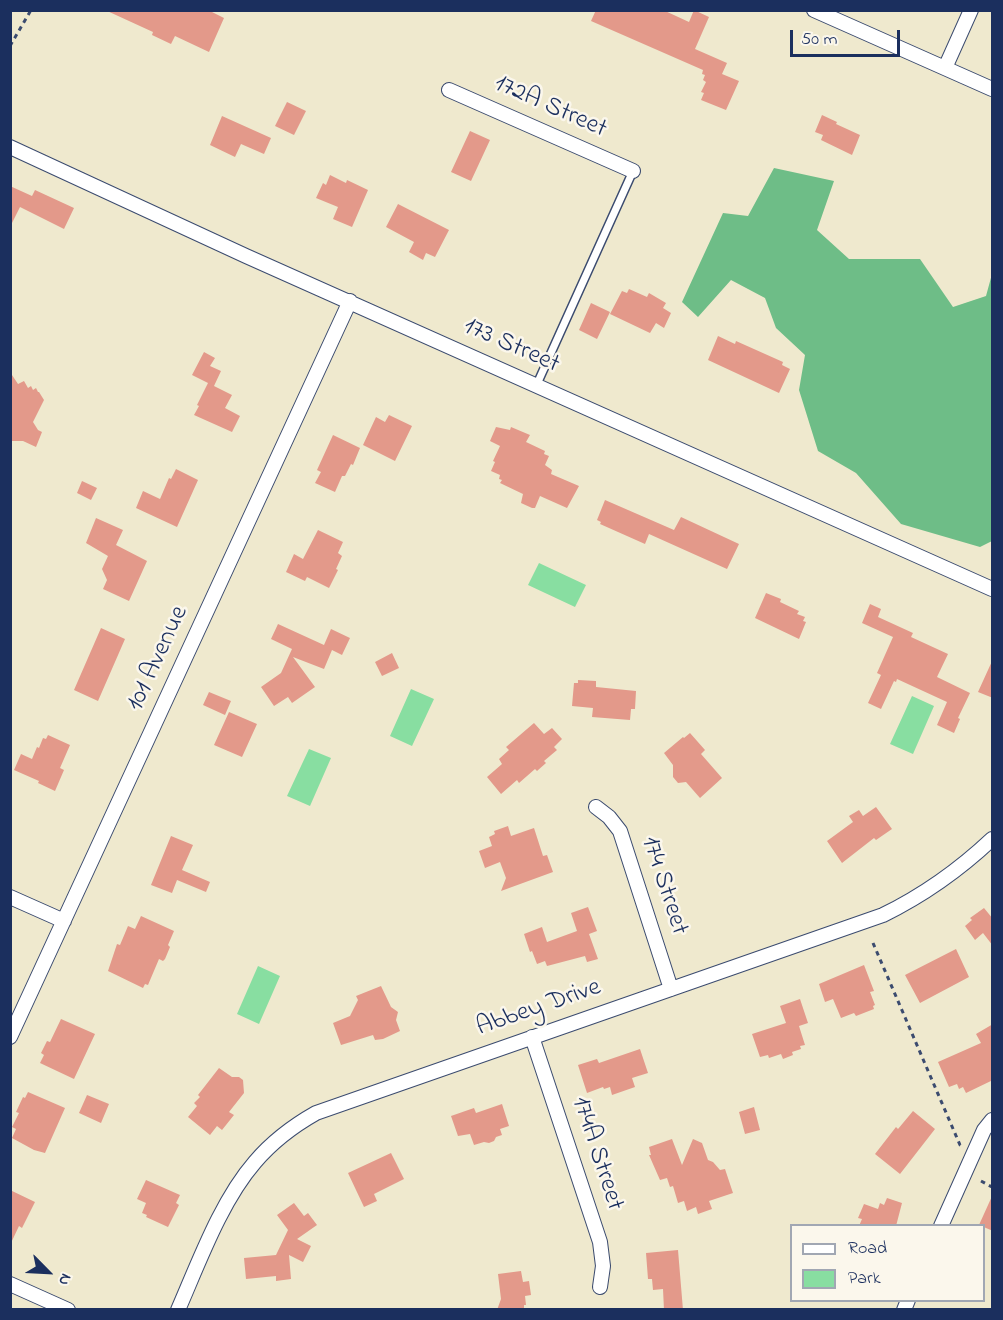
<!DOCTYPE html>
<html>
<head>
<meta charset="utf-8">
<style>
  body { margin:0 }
  #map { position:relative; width:1003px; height:1320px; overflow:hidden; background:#efe9ce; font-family:"Indie Flower",sans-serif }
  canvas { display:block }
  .frame { position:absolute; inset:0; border:12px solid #1b2f5e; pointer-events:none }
  .legend { position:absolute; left:790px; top:1224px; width:195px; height:78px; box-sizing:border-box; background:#fbf7ec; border:2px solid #a1a7b3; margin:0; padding:8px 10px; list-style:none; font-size:18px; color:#1b2f5e }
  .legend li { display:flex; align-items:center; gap:12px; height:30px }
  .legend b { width:30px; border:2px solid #a1a7b3 }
  .north { position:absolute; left:18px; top:1242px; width:60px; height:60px; -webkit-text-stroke:4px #fbf7ec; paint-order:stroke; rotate:114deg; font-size:16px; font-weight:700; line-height:24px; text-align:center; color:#1b2f5e }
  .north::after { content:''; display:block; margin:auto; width:21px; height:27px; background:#1b2f5e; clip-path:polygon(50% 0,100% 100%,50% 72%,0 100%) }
  .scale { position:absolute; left:790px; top:30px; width:110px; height:27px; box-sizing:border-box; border:3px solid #1b2f5e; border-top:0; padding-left:8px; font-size:18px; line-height:21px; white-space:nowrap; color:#1b2f5e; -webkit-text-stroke:4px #fbf7ec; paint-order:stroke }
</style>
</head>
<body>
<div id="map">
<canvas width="1003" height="1320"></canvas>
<div class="frame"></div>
<ul class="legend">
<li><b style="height:8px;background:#fff"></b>Road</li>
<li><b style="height:16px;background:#88dea1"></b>Park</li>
</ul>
<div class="north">N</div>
<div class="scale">50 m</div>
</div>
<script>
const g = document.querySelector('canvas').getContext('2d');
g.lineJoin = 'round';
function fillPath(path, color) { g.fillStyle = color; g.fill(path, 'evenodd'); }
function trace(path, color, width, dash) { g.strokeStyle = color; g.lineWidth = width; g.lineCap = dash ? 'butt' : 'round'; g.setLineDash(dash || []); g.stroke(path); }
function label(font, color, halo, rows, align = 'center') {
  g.font = font + ' "Indie Flower",sans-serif'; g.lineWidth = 5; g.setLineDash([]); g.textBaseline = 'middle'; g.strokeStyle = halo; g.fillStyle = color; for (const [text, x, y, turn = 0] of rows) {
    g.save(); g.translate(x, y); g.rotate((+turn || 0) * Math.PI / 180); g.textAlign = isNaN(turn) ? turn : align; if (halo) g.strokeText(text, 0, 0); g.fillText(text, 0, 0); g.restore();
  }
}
fillPath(new Path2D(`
  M539,563L586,585L575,607L528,585Z
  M411,689L434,699L412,746L390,736Z
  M912,696L934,706L913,754L890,744Z
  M309,749L331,758L310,806L287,796Z
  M258,966L280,976L259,1024L237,1014Z`), '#88dea1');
fillPath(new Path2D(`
  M774,168L834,181L817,230L849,259H920L953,307L986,296L992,274V541L980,547L901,524L856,473L818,451L799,390L805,355L776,328L765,298L731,280L698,317L682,302L723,213L748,216Z`), '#6ebd87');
fillPath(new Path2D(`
  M105,10H208L224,18L209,52L175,36L171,44L152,35L153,32Z
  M596,10H663L689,22L694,10L709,17L695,49L727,63L722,74L739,81L726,110L701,100L704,93L701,92L706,82L703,80L705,75L702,74L703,70L591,21Z
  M287,102L306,111L294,135L275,126Z
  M822,115L837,122L836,124L860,135L852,155L821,140L823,135L815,132Z
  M222,116L271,138L264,154L241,144L235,157L210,145Z
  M470,131L490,140L471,181L451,172Z
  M330,175L346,183L347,180L368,190L352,227L333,219L338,207L316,198L323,183L326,185Z
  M10,186L32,196L35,190L74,208L64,229L20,207L10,227Z
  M398,204L449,230L435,257L426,253L423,260L409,252L414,242L386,227Z
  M629,289L647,297L649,293L666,303L663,308L671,313L664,328L656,323L650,333L610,314L622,291L627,293Z
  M591,303L610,312L597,339L579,330Z
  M718,336L735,344L736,341L783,362L782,365L790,369L779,393L708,360Z
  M204,352L215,358L210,366L221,371L214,386L232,395L225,408L240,416L232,432L194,415L199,406L197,405L208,383L192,375Z
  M10,372L18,384L24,381L28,388L31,386L33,390L36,388L38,392H39L44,400L33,422L38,430L42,432L36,447L23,441H10Z
  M389,415L412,426L395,461L363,445L376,417L385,422Z
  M496,427L510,430L511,427L530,435L526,442L545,451L544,454L549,456L545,465L552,470L551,474L579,486L567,508L540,496L535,508H532L521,503L523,494L500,483L502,480L499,479L500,475L491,471L495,462L493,461L500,446L490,441Z
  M333,435L360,448L353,465L351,464L345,476H342L335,492L315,483L321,472L317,470Z
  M176,469L198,480L177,527L136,508L143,491L160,499L169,478L171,479Z
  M82,481L97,488L91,500L77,493Z
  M605,500L674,530L681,517L739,544L727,569L649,534L645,544L600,524L601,522L597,520Z
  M96,518L123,530L116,545L147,561L129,601L103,589L107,580L102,569L108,556L86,543Z
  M318,530L343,542L338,553L342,556L336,569L338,570L329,588L307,577L305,581L286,572L294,554L303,559Z
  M766,593L781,599L780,602L799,611L797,614L805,617L803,621L806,622L799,639L755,618Z
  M870,604L881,609L878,617L913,633L911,637L948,654L937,677L970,693L958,718L960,719L954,733L937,725L947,702L897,679L896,682L894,681L881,709L868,703L881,675L877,673L893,637L862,623Z
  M278,624L324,645L331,629L350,638L342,655L332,650L324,669L293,657L315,687L292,703L288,697L274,706L261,687L281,673L292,649L271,639Z
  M101,628L125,639L98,701L74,690Z
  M392,653L399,668L382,676L375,662Z
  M993,659V698L978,692Z
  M578,680L596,681V687L636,691L635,709H631L630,720L592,717L593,708L572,706L574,683H578Z
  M209,692L231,701L225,715L203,705Z
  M229,712L257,724L242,757L214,745Z
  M534,723L544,734L552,728L562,739L554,747L557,750L544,761L546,763L537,771L535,769L519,783L517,780L501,794L487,777L502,764L499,759L509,750L506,747Z
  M690,733L705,750L701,754L722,778L700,798L686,782L678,783L673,777V765L664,753L683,737L684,738Z
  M48,735L70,745L60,768L64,770L55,791L38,783L39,781L14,770L21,754L32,759L37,747L39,748L43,738L46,739Z
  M876,807L892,829L876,840L874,838L842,863L827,841L853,822L849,816L859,810L863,816Z
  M508,826L511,836L534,828L543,856L547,855L553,872L501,891L506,878L500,862L485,868L479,851L492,846L489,837L495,834L494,831Z
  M171,836L193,845L182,870L210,882L206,892L177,880L172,893L151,885Z
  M588,907L597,931L589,934L598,959L587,962L585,956L547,966L545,961L537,964L532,951L530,952L524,934L542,927L547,942L577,931L571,913Z
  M984,908L993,919V946L983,933L975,940L965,926L972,920L970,918Z
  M141,916L174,931L168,945L170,947L165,959L163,961L159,959L148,985L145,984L143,988L108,971L117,944L120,945L128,926L135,929Z
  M956,949L969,977L920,1003L905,975Z
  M864,965L874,991L870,992L875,1005L873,1006L874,1009L856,1016L854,1013L841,1018L833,999L825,1002L819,984Z
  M381,986L391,1007L398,1012L396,1020L400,1031L383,1039L375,1040L373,1035L341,1045L333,1023L350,1016L358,1000L356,996Z
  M800,999L808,1023L799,1026L805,1045L800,1046L801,1049L792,1052L793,1055L783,1059L781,1054L769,1058L768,1055L760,1057L752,1034L786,1023L780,1006Z
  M61,1019L95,1034L74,1079L40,1063L44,1055L41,1053L47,1041L50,1042Z
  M993,1024V1080L966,1093L963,1087L959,1089L957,1084L949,1087L938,1062L981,1043L976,1034Z
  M640,1049L648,1073L632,1078L635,1087L612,1095L610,1087L604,1089L603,1087L587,1093L578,1065L597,1059L599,1063Z
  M219,1068L232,1077H239L243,1080L244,1093L229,1112L234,1115L222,1130L217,1126L210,1135L188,1117L197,1106L194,1103L200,1097L198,1095Z
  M28,1092L65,1108L45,1153L34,1150L12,1138L16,1129L12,1127L19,1113L16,1112L23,1097L25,1098Z
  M87,1095L109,1104L101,1123L79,1113Z
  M502,1104L509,1126L500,1129L502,1135L496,1137L494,1141L489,1143L484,1142L474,1145L470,1134L458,1136L451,1116L474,1108L476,1113Z
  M754,1107L760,1130L745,1134L739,1112Z
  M913,1111L935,1129L900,1174L875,1154L896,1127L898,1129Z
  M672,1139L682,1165L693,1139L702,1143L708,1160L713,1162L720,1170L725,1169L733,1193L709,1201L712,1209L698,1214L696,1207L687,1211L684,1201L678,1203L673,1186L670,1187L667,1178L660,1180L649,1155H651L649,1147Z
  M391,1153L404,1179L374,1194L377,1201L364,1207L348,1173Z
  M146,1180L180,1195L176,1203L179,1205L168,1227L146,1217L147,1215L142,1213L146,1203L137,1199Z
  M10,1190L35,1202L22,1228L19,1226L10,1245Z
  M993,1194V1231L979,1225Z
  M887,1198L902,1203L896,1226H859L862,1219L858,1218L864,1204L878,1209L880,1203L884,1205Z
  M294,1203L304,1216L308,1213L317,1225L297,1239L311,1246L303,1262L289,1255L291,1279L276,1281V1276L246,1279L244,1258L276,1255L288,1230L277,1215Z
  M678,1250L683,1310H664L663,1289L653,1290L652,1279H648L646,1253Z
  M521,1271L523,1282L529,1281L531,1295L525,1296L526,1305H524V1310H497L501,1299L498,1274Z`), '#e3998a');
const lane = new Path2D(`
  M537,384L633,171`);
const street = new Path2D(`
  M814,10L992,89
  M945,68L971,10
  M449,90L633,171
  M10,147L246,256L992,589
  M596,807L609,817L620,831L671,989
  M10,897L64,921
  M10,1037L350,301
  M532,1037L600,1242L603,1266L600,1287
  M941,1226L984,1130L992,1120
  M10,1284L68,1310
  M178,1310C199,1262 221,1201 255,1162C272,1142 293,1126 316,1113L883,915C924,895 959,870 992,839
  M904,1310L908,1300`);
trace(lane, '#3b4b6f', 10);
trace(street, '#3b4b6f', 16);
trace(new Path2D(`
  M10,46L31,10
  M873,943L960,1145L963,1147
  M981,1181L992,1187`), '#3b4b6f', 3, [4.5, 4.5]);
trace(lane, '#fff', 7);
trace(street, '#fff', 14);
label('26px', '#1b2f5e', '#fbf7ec', [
  ["172A Street",550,108,24],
  ["173 Street",511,347,24],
  ["101 Avenue",159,659,-65],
  ["174 Street",663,886,72],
  ["Abbey Drive",539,1009,-19],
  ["174A Street",596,1154,72]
]);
</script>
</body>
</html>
